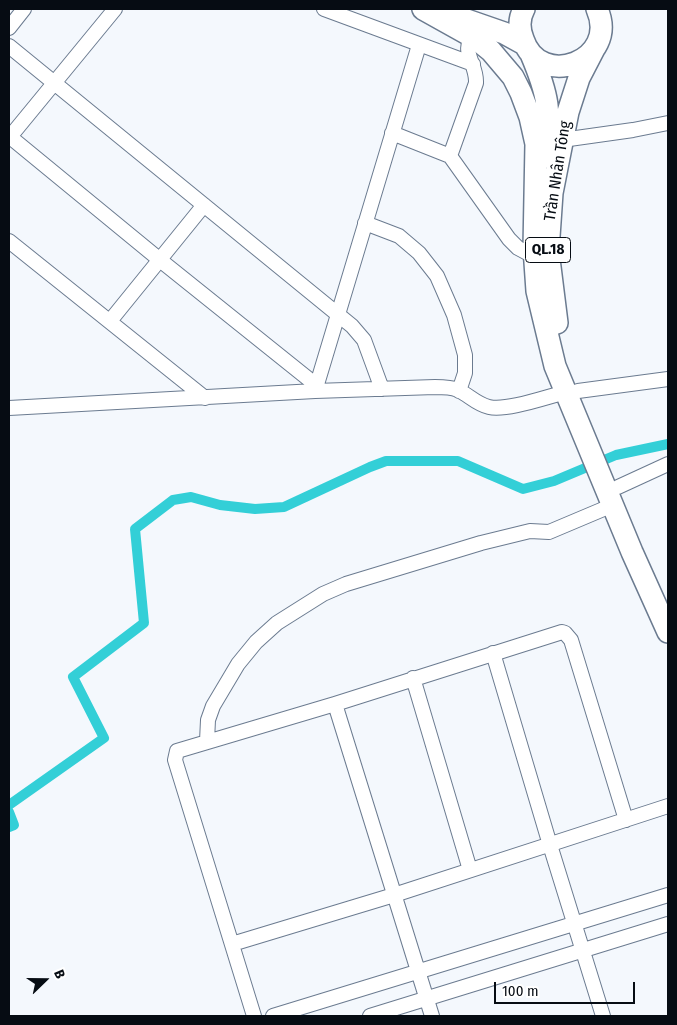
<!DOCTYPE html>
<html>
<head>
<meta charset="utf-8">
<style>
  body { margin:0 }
  #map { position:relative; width:677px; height:1025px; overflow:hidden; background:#f4f8fd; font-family:"Fira Sans Condensed",sans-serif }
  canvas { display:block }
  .frame { position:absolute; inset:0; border:10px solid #060c13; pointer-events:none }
  .north { position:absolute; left:20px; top:955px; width:50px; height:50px; -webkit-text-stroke:4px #fff; paint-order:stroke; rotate:68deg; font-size:14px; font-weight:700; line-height:20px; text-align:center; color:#060c13 }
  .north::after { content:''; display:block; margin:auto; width:18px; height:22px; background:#060c13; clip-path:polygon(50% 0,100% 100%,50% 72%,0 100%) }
  .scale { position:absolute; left:494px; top:982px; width:141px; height:22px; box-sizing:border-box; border:2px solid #060c13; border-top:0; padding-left:6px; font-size:15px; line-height:18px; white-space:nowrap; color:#060c13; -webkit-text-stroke:4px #fff; paint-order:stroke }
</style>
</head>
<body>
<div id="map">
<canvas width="677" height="1025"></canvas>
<div class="frame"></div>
<div class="north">B</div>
<div class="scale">100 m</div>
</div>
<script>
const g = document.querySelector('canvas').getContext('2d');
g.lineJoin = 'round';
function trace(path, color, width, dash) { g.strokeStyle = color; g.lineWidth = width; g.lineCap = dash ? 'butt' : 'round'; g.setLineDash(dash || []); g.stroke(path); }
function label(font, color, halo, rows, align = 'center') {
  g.font = font + ' "Fira Sans Condensed",sans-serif'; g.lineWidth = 4; g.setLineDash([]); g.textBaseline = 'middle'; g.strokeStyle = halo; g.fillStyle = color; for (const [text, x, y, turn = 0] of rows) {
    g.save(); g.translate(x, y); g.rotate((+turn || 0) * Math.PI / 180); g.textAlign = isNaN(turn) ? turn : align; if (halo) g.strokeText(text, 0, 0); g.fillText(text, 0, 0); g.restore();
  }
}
trace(new Path2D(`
  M9,805L104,738L73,677L144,623L135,529L173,500L191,497L220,505L255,509L284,507L370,467L386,461H458L523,489L554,481L616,455L668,444
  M9,812L14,825L9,827`), '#33cfd7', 10);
const minor = new Path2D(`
  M324,9L473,64
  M9,28L24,9
  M9,46L352,326L364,340L382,389
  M392,133L450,156L509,239L518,248L535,257
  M9,136L160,260L316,385
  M9,138L115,9
  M562,140L633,130L668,123
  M450,156L476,83C477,64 462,55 471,36
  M365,223L399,236L419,253L437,276L454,315L465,355V373L459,391
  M9,241L205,398
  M110,321L204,205
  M315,391L419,45
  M578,391L668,379
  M9,408L315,391L435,387C443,387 451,387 458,390C469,395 476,404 489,407C507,411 546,397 566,392
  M618,487L668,464
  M493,653L550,845L603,1016
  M413,678L470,870
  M335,704L432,1016
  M207,741L208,720L213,706L238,664L256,642L277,623L323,594L346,584L481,543L530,531L549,532L613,505
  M232,944L394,895L668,806
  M254,1016L175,760L177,751L335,704L562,632L565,633L571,640L626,820
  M273,1016L668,895
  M370,1016L668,924`);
const highway = new Path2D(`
  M423,9L475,38L491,51L513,77L521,93L530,117L536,144L534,248L537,291L555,366L632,552L668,632
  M524,9C519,18 519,29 523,39C540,91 620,61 597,9
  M455,16L504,33L524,44
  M531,54C548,94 552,113 544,157
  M557,323L548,251L552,193L568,112L579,78L594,49`);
trace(minor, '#6b7b90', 16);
trace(highway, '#6b7b90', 24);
trace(minor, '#fff', 14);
trace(highway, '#fff', 21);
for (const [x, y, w] of [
  [548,250,45]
]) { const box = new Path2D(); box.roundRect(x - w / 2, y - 12.5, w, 25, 4); g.fillStyle = '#fff'; g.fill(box); trace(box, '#060c13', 1); }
label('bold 15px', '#060c13', null, [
  ["QL.18",548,250]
]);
label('16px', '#060c13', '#fff', [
  ["Trần Nhân Tông",558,171,-81]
]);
</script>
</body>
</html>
